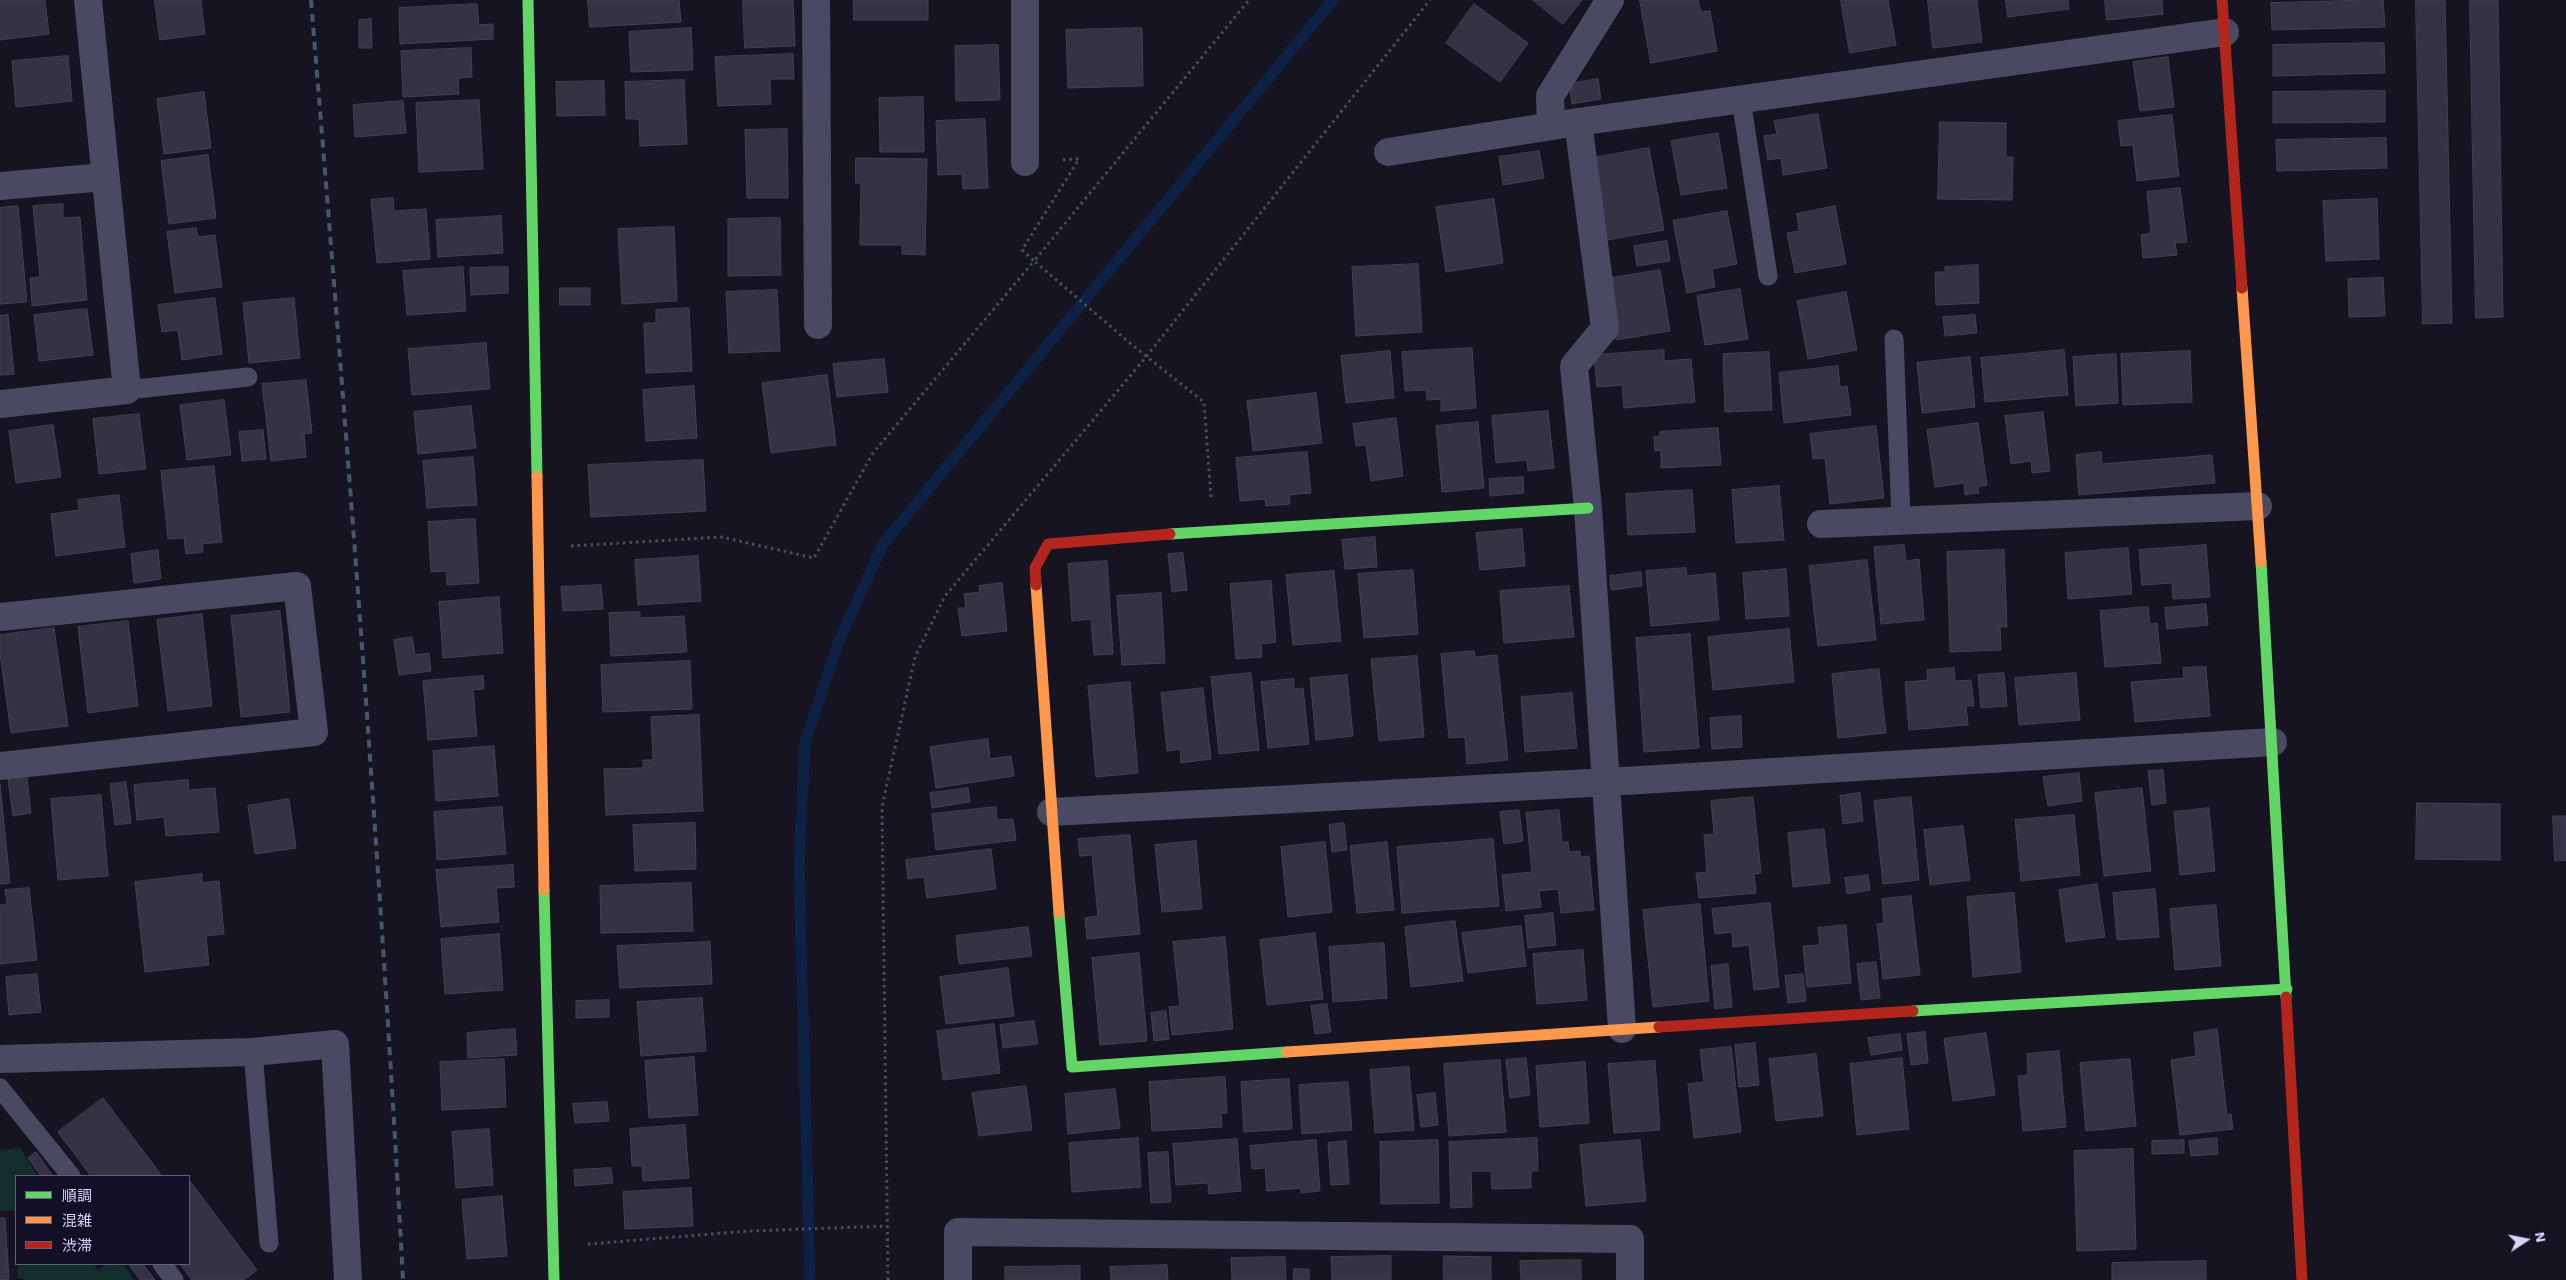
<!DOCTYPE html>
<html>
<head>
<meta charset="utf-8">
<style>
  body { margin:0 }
  #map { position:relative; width:2566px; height:1280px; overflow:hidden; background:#161421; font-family:"Work Sans","Noto Sans JP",sans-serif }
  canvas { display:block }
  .legend { position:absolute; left:15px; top:1175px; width:175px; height:90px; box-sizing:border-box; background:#130f26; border:1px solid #625e7d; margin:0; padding:6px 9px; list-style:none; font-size:15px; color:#d9d4ff }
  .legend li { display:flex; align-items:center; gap:10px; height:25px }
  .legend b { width:25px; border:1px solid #625e7d }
  .north { position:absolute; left:2501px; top:1215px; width:50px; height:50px; -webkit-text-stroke:4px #130f26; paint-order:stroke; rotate:79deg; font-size:14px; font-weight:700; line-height:20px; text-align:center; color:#d9d4ff }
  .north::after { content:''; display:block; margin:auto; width:18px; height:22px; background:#d9d4ff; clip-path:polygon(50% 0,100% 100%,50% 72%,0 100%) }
</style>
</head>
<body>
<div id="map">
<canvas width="2566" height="1280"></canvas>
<ul class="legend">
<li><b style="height:6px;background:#63d668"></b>順調</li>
<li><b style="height:6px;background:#ff974d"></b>混雑</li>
<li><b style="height:6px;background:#b3261e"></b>渋滞</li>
</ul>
<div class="north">N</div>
</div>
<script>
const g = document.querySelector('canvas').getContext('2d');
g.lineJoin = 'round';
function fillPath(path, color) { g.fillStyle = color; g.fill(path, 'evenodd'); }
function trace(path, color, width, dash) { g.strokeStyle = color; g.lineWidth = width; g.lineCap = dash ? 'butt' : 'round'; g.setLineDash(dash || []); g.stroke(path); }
fillPath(new Path2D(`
  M20,1148L38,1176H16V1245L15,1211H0V1150Z
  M17,1264H94L98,1270L107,1264H124L134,1280H28L18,1278Z`), '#132c2d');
trace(new Path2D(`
  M810,1280L799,864L805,743L839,641L883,544L1333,0`), '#0d2144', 11);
const building = new Path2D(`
  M0,0H45L49,34L0,40Z
  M155,0H201L205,34L160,40Z
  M588,0H679L681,22L590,27Z
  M743,0H793L795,46L745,48Z
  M854,0H928V20H854Z
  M1533,0H1582L1563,24Z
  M1640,0H1698L1701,12L1710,11L1717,51L1651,63Z
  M1841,0H1888L1896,45L1850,53Z
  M1928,0H1977L1982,42L1933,48Z
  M2006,0H2068L2069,9L2008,17Z
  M2105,0H2162L2163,14L2107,20Z
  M2383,0L2385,27L2272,30L2271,3Z
  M2416,0H2445L2452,323L2423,324Z
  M2470,0H2498L2503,317L2476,318Z
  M477,4L479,25L493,24V39L400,44L399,8Z
  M1474,4L1528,43L1500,82L1446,43Z
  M371,19L372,48H359V20Z
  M691,28L693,70L631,72L629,32Z
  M1142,28L1143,86L1068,88L1066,30Z
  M2384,43L2385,73L2273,76V45Z
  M998,45L1000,100L956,101L955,46Z
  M471,48L472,77L458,78L459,94L403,97L401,51Z
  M793,54L794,79H770L771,104L718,106L715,57Z
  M68,56L72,101L16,107L12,61Z
  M2168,57L2174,107L2140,111L2133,62Z
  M1598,79L1601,99L1572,104L1569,84Z
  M684,80L687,144L640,146L639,119H626L625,82Z
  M604,81L605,115L557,116L556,82Z
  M2385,91V122L2273,123V92Z
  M204,92L211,148L164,154L157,99Z
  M923,97L924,152H880L879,98Z
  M479,100L483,169L419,172L416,103Z
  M403,101L406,133L355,137L353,105Z
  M1818,114L1827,168L1783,175L1781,158L1768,160L1764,136L1777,134L1774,121Z
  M2172,115L2179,176L2137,181L2133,145L2121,146L2118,121Z
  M985,119L988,188L963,189L962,174L938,175L936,121Z
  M1940,122L2006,123V157H2013L2012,200L1938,199Z
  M787,129L788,198H747L745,130Z
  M1718,133L1727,188L1681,195L1671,141Z
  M2386,138L2387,168L2277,171L2276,140Z
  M1649,148L1664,230L1607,240L1592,158Z
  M1539,151L1544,178L1503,185L1499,157Z
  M208,155L216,218L169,224L161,161Z
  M856,158L927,159L925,255L902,254V245H860L861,183H856Z
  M2180,188L2187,242L2175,243L2177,255L2143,258L2141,235L2151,233L2147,192Z
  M393,198L394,211L426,209L430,259L377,263L371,200Z
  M1494,199L1503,263L1446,272L1436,207Z
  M2377,199L2379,259L2326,261L2323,201Z
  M63,204V218L80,217L87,300L32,306L30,278L40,277L33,206Z
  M18,206L27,302L0,304V208Z
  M1835,206L1846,264L1795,273L1787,233L1799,231L1797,214Z
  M1727,211L1737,264L1712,269L1715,287L1687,293L1673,221Z
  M501,216L503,253L438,257L436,220Z
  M780,218L781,275L728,276V219Z
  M674,227L677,301L622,304L618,229Z
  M196,228L198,237L215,235L222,287L175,293L167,232Z
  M1667,241L1670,261L1637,266L1634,246Z
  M1418,264L1422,332L1356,336L1352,267Z
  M1978,265L1979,303L1936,305L1935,272H1945V267Z
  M463,267L466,311L407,315L403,271Z
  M508,267V293L471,295L470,268Z
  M1660,270L1670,331L1616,340L1606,279Z
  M2383,278L2385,316L2349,317L2348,279Z
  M560,288H590V305H560Z
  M1740,289L1748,339L1705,345L1697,296Z
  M777,290L780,351L729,353L726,292Z
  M1846,292L1857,350L1808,359L1797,301Z
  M215,298L222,354L182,360L178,330L162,332L158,305Z
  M294,298L300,358L249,363L243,303Z
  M689,308L692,371L646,373L644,323H656V310Z
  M87,309L93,355L39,361L34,315Z
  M8,315L14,374L0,375V316Z
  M1975,315L1977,333L1945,336L1943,317Z
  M486,343L490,389L412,395L408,349Z
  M1472,348L1476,408L1441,411V399L1427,400L1426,390L1405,391L1402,352Z
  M1664,350V361L1691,359L1695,402L1624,408L1622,385L1597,387L1594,355Z
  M2064,350L2068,395L1985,402L1981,358Z
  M1390,351L1394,398L1346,403L1341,356Z
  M2190,351L2192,402L2123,405L2121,354Z
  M1769,352L1772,410L1725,412L1723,354Z
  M2116,354L2118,403L2076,406L2073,357Z
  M1970,357L1975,407L1922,413L1917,363Z
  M884,359L888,392L837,397L833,364Z
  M1838,366L1840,387L1847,386L1851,415L1784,423L1779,373Z
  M827,375L836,445L771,453L762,383Z
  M306,380L312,433L304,434L306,457L271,461L262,384Z
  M694,386L697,438L646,441L643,390Z
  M1316,393L1322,443L1253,451L1247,401Z
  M224,400L231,455L187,460L180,405Z
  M471,406L476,448L418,454L414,412Z
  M1548,411L1554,468L1528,471L1527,460L1496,463L1492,416Z
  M2043,412L2050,471L2032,473L2031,461L2011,464L2005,416Z
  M139,414L146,469L99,474L93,419Z
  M1396,418L1403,476L1371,481L1366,445L1356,446L1353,424Z
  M1478,422L1484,488L1442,492L1436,426Z
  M1978,423L1987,485L1978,487L1979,493L1965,495L1964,483L1935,487L1927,430Z
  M53,425L61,477L16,483L9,431Z
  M1876,426L1884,498L1830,504L1825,458L1813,459L1810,434Z
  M1718,428L1721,465L1661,468V450L1655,451L1654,437L1660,436V432Z
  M263,430L266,459L242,461L239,432Z
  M1307,452L1311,493L1289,495L1290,504L1266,506L1265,499L1240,501L1236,458Z
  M2101,452L2102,464L2212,455L2215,483L2079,495L2076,455Z
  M473,457L477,505L427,508L423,461Z
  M703,460L706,511L591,517L588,465Z
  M214,466L222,542L202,544L203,552L186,554L184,538L168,539L161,471Z
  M1523,477L1524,493L1490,496L1489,479Z
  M1779,486L1784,540L1736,543L1732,490Z
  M1692,490L1695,532L1628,535L1626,494Z
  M119,495L125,547L56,556L51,514L79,510L78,500Z
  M475,519L479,583L447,585L446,571L431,572L428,522Z
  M1522,529L1525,566L1480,570L1476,533Z
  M1375,537L1377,567L1345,569L1342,540Z
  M1904,545L1906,561L1919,559L1924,620L1881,624L1874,547Z
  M2206,545L2210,597L2173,599L2172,583L2142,585L2139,550Z
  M2128,548L2132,594L2068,599L2065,553Z
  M158,550L161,579L134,583L131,554Z
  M2004,550L2007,627H2000L2001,650L1950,652L1947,552Z
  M1183,553L1187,590L1172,592L1168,554Z
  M698,556L701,601L638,605L635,560Z
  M1867,560L1876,640L1818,646L1809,566Z
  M1107,561L1113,654L1094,655L1091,619L1072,621L1068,564Z
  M1686,568L1687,576L1715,573L1719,620L1651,626L1646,571Z
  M1786,569L1789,616L1746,619L1743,573Z
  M1413,570L1418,634L1364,638L1358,574Z
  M1334,571L1341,641L1293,645L1286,575Z
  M1641,572L1642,586L1611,590L1610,576Z
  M1271,581L1276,642L1261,644L1262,657L1236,659L1230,584Z
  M1002,583L1007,631L962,636L958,608H966L964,594L980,592L979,586Z
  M601,585L603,609L563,611L561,587Z
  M1569,586L1574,637L1504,643L1500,591Z
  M1161,593L1165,663L1122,665L1117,596Z
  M499,597L503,653L443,658L439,602Z
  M2206,604L2208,625L2167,629L2165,608Z
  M2148,607L2150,624L2157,623L2161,663L2105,667L2100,611Z
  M280,611L290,712L241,717L231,616Z
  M640,612V618L684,616L687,652L611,656L609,613Z
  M202,614L212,706L168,711L157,620Z
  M128,621L138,706L88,713L78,627Z
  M54,628L68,726L11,733L0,653V635Z
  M1789,629L1794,682L1713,690L1708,637Z
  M1690,634L1699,748L1644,752L1636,638Z
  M412,637L415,655L429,653L431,671L399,675L394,640Z
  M1474,651L1475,657L1497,655L1508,760L1467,764L1465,737L1449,738L1441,654Z
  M1417,656L1424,737L1379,741L1371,659Z
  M690,661L692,709L603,712L601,665Z
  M2206,667L2210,716L2135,722L2131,682L2184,678L2183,668Z
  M1954,668L1955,681L1971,680L1974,706H1966L1968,725L1909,730L1905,682L1928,680L1927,670Z
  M1879,669L1886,733L1838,738L1832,674Z
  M1251,673L1259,750L1219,754L1211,677Z
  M2004,673L2007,706L1981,708L1978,675Z
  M2076,673L2080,720L2019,725L2015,678Z
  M1347,675L1353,736L1316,740L1310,678Z
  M483,676L484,689L473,690L477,736L428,740L423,681Z
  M1294,679V689L1303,688L1309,744L1268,748L1261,682Z
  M1130,682L1138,773L1096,777L1088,686Z
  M1203,688L1211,759L1181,763L1180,749L1167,751L1161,693Z
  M1572,693L1577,748L1525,752L1521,697Z
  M699,715L703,811L606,815L604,769L643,768V760H653L651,717Z
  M1741,716L1742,747L1712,749L1710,718Z
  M988,739L990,759L1011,756L1014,776L936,788L930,747Z
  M494,746L498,796L436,801L433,751Z
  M2163,770L2166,803L2152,805L2148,771Z
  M2079,773L2082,801L2048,806L2043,777Z
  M27,778L31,813L13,816L8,780Z
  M188,780L189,790L215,788L219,832L166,836L164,817L137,820L134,785Z
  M126,782L131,823L115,825L110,784Z
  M0,784L10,883L0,884Z
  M968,788L970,802L932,808L930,793Z
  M2142,788L2151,871L2104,876L2095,793Z
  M1860,793L1863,821L1843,824L1840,796Z
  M101,795L108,876L58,880L51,799Z
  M1753,797L1761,873L1754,874L1756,893L1699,898L1696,873L1707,872L1704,835L1714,834L1711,801Z
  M1911,797L1919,880L1883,884L1874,801Z
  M289,799L296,848L255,854L248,806Z
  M2417,803L2500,804V860L2416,859Z
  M502,807L506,854L437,860L434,812Z
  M996,807L997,820L1013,819L1016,840L936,850L932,814Z
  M2209,808L2215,871L2180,875L2174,812Z
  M1519,810L1523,841L1504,844L1500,812Z
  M1559,810L1562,842H1568L1569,852L1580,851V857L1589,856L1594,910L1561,913L1558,889L1539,891L1541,907L1506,911L1502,875L1532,872L1526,813Z
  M2074,815L2080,875L2021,881L2015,820Z
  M2553,816H2566V860L2555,861Z
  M695,823L696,869L635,871L633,825Z
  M1344,823L1347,850L1332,852L1329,825Z
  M1963,826L1970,880L1930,885L1924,830Z
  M1824,829L1830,883L1793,887L1788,833Z
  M1130,835L1140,934L1087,939L1085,918L1098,916L1092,855L1080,856L1078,839Z
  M1493,839L1499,906L1402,913L1397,847Z
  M1196,841L1202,909L1162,912L1155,845Z
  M1325,842L1332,912L1288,917L1281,847Z
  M1387,842L1394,910L1357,913L1350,846Z
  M991,849L996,889L927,898L924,877L908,879L906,860Z
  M513,865L514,887L496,888L499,922L441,927L436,870Z
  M202,874V883L219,881L224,934L206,936L209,965L145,972L135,882Z
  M1868,875L1870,890L1847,894L1845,878Z
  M691,883L693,931L601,933L600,886Z
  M2097,884L2105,937L2066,942L2059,890Z
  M29,888L37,960L0,964V905L7,904L5,890Z
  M2155,889L2159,937L2117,940L2113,893Z
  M2014,893L2021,972L1973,977L1967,897Z
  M1911,896L1920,975L1883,979L1877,924L1884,923L1882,899Z
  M1770,903L1779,987L1754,990L1749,945L1733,947L1732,932L1715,934L1712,909Z
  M1700,904L1709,1001L1653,1007L1643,910Z
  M2216,905L2221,966L2175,970L2170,909Z
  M1553,913L1556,945L1528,948L1525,916Z
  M1455,921L1463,981L1411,987L1405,927Z
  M1846,925L1851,983L1807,987L1803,946L1820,945L1818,928Z
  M1521,926L1526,966L1468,973L1462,933Z
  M1028,927L1032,956L959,964L956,936Z
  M1315,933L1323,999L1267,1005L1260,940Z
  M499,934L503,990L445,994L441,939Z
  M1225,937L1233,1029L1172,1035L1169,1007L1180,1006L1173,942Z
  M710,942L712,984L620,988L617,946Z
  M1384,943L1387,998L1333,1002L1329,947Z
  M1583,950L1587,1000L1537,1004L1533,954Z
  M1139,953L1147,1041L1100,1045L1092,958Z
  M1876,962L1880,998L1861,1000L1857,964Z
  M1728,964L1732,1007L1715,1009L1711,966Z
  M1008,968L1014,1016L946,1024L940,977Z
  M37,974L41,1012L9,1015L6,977Z
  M1803,974L1806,1001L1788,1003L1785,976Z
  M702,998L706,1051L641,1056L637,1002Z
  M609,1000V1017L576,1018V1001Z
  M1327,1004L1331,1032L1315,1034L1311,1006Z
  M1166,1011L1169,1039L1154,1041L1151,1013Z
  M1034,1021L1038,1044L1003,1048L1000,1025Z
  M994,1024L1000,1073L943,1080L937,1031Z
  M515,1029L517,1055L468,1058L467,1033Z
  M2217,1029L2227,1115L2231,1114L2233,1129L2180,1135L2171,1060L2196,1056L2194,1033Z
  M1925,1032L1928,1063L1911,1065L1907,1034Z
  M1986,1033L1995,1095L1953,1101L1944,1039Z
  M1900,1034L1902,1050L1871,1055L1868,1038Z
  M1755,1043L1759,1085L1739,1087L1735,1045Z
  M1731,1047L1741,1132L1694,1138L1688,1084L1704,1082L1700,1050Z
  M2059,1051L2066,1127L2023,1131L2018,1076L2028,1075L2027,1054Z
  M1816,1054L1823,1116L1776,1121L1769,1059Z
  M694,1057L698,1115L649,1118L645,1061Z
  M1526,1058L1530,1095L1510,1098L1506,1060Z
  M1902,1058L1909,1129L1857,1135L1850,1064Z
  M504,1059L506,1107L442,1110L440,1062Z
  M2130,1059L2136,1126L2086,1131L2080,1063Z
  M1500,1060L1506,1132L1449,1136L1444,1064Z
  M1655,1061L1660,1130L1614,1133L1608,1064Z
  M1585,1062L1589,1123L1540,1127L1536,1066Z
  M1409,1067L1414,1130L1375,1133L1370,1070Z
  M1225,1077L1227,1113H1221L1222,1127L1152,1131L1149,1082Z
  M1289,1079L1292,1129L1244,1132L1241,1082Z
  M1348,1082L1352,1130L1302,1134L1299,1085Z
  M1026,1086L1032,1130L979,1136L972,1093Z
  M1115,1089L1120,1128L1068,1134L1065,1094Z
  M1435,1093L1438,1125L1421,1127L1417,1095Z
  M103,1098L162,1176H91L58,1132Z
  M607,1102L609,1121L575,1123L573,1104Z
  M685,1125L689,1178L643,1181L642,1166H632L630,1129Z
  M489,1129L493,1185L456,1188L452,1132Z
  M1138,1138L1141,1187L1072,1192L1069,1143Z
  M1537,1138L1538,1171H1531V1188L1492,1189L1491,1171H1471L1472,1207L1451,1208L1449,1142Z
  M2217,1138L2218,1154L2191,1156L2189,1141Z
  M1237,1139L1241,1191L1209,1194L1208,1183L1176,1185L1173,1144Z
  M1316,1140L1320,1191L1301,1193V1188L1267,1191L1265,1168L1252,1169L1250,1146Z
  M1438,1140L1439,1203L1381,1204L1380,1142Z
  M1640,1140L1646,1201L1586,1206L1580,1145Z
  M2184,1140V1153L2152,1154V1141Z
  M1346,1141L1349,1184L1331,1185L1328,1143Z
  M2133,1149L2136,1249L2077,1251L2074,1151Z
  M36,1152L53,1176H41L28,1158Z
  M1168,1152L1171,1202L1151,1203L1148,1153Z
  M611,1168L613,1183L575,1186L574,1170Z
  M189,1180L257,1270L244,1280H192L180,1264H189Z
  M691,1188L693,1226L625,1229L623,1192Z
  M502,1196L507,1256L467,1259L462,1200Z
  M0,1218H5L9,1279L0,1280Z
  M1391,1256V1280H1332L1331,1257Z
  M1444,1256L1491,1257V1280H1444Z
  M1285,1257L1286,1280H1232L1231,1258Z
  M1581,1260V1280H1521L1520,1261Z
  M2206,1261V1280H2112V1263Z
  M131,1264H143L155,1280H140L129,1265Z
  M1167,1265L1168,1280H1111L1110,1267Z
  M1080,1266V1280H1005V1267Z
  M1294,1269H1309V1280H1294Z`);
fillPath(building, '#343243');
trace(building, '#433f54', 1);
trace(new Path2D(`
  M1211,497L1204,402L1137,349L1034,261L1249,0
  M571,546L721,537L814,558L873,453L1034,261L1022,250L1079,159L1059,160
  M588,1244L749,1231L887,1226
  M888,1280L882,807L915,657L945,596L1146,357L1430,0`), '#44505f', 3, [2.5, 4]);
trace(new Path2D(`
  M1741,99L1768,276
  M1894,339L1901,520
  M127,390L248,377
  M253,1052L269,1243
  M0,1088L71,1176
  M162,1264L174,1280`), '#4a4962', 19);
trace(new Path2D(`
  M816,0L818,325
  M1578,122L1605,328L1574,366L1588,508L1622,1029
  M1551,126L1550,96L1610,0
  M1388,152L1578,122L2225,32
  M1025,162V0
  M0,186L104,177
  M0,404L127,390L88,0
  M1821,524L2258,506
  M0,617L297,586L314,732L0,766
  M1051,812L1607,782L2273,742
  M0,1059L253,1052L335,1044L348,1280
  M958,1280V1232L1630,1239V1280`), '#4a4962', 28);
trace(new Path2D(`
  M528,0L537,476
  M1170,534L1588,508
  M2261,562L2286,997
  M544,890L554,1280
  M1059,913L1072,1067L1287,1052
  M1913,1011L2287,989`), '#63d668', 11);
trace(new Path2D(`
  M2242,288L2261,562
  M537,476L544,890
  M1036,585L1059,913
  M1287,1052L1659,1027`), '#ff974d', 11);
trace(new Path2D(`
  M2222,0L2242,288
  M1036,585L1035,568L1048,544L1170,534
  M2286,997L2302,1280
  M1659,1027L1913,1011`), '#b3261e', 11);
trace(new Path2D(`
  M311,0C346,426 380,853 403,1280`), '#43596b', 4, [8, 6]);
</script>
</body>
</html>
